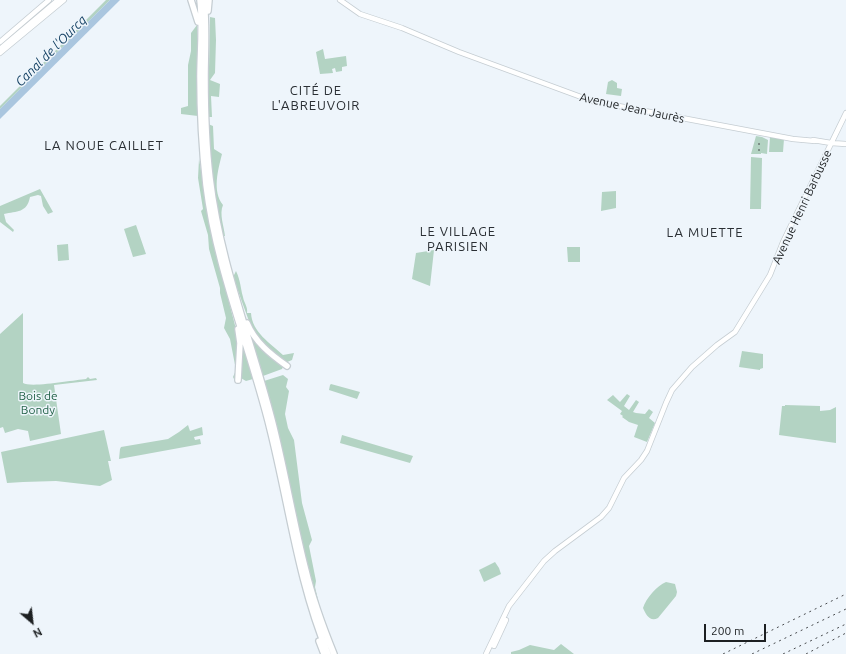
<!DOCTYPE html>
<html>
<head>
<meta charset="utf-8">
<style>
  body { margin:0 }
  #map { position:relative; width:846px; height:654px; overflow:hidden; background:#eef5fb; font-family:Ubuntu,sans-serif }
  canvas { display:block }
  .north { position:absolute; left:12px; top:602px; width:40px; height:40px; -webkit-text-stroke:3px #eef5fb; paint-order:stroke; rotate:152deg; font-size:11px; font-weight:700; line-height:16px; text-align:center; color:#1d2022 }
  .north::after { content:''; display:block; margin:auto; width:14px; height:18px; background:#1d2022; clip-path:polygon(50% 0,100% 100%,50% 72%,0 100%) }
  .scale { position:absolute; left:704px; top:624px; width:62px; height:18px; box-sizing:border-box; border:2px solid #1d2022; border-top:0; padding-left:5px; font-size:12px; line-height:14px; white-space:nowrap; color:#1d2022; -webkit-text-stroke:3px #eef5fb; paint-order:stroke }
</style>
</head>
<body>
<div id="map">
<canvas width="846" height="654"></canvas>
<div class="north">N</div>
<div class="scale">200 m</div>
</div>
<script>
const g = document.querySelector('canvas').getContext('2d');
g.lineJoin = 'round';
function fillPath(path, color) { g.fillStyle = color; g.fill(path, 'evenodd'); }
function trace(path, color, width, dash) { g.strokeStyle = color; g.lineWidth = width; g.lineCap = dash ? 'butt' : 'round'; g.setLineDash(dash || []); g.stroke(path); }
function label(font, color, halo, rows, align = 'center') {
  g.font = font + ' Ubuntu,sans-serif'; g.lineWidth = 3; g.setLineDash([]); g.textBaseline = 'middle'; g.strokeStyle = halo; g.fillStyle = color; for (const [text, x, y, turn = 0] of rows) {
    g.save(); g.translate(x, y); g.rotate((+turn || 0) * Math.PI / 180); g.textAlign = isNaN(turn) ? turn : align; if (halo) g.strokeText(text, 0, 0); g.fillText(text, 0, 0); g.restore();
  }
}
fillPath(new Path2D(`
  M106,0H110L0,109V106Z
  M210,17L215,18L216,40L215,73L210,80L220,84L219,97L211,96L212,117H208Z
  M197,25L198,116L181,114V108L188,106V65L191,51V33Z
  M323,49L325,59L346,56L347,66L342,67V71L336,72L335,68L332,69L333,73L320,74L316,52Z
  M612,80L617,83V88L622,89L621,96L606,94L608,82Z
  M208,124L213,126L214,149L222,154C218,170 212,191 223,205C219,214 224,226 225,236H222L212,172Z
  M756,136L762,137L768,140L767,154L761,153V154H751Z
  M770,137L784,139L783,152H769Z
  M751,157L762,158L761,209H750Z
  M199,159L207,204V212L212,236L237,333L238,347L237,377L234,379L233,377L236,370L230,339L224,328L226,318L220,293V288L209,249L208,235L201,211L203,209L198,178Z
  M40,189L53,212L48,214L43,206L41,196L38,195L30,197C27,213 17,211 4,214L6,222L14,230L13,232L0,222V206Z
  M616,191V208L601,211L602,192Z
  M136,225L146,254L133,257L124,229Z
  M68,244L69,260L58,261L57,245Z
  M567,247H580V262H568Z
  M434,250L430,286L412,279L416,253Z
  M236,271C241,282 240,286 243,297C244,303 248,307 247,313H251C252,332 270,343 283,355L294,353L292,360L285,363L257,338L250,324L233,277Z
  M23,313V383C31,388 74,380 86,379L88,377L90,379L96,378L97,380L54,385L61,434L30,441L28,431L18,429L5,433L3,427L0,428V334Z
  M247,326L284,365L282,369L263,376Z
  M241,338L253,379L246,381L239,377Z
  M742,351L763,354V368L760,369V370L739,367Z
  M283,375L288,379L286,387L289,391L285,414L288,428L294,440L302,503L312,540L309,546L316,581L315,587L320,608C297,534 285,456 264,381Z
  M331,384L360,392L357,399L329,390L330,385Z
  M627,394L630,396L624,406L629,410L636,400L639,402L633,412L636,413L645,414L649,409L653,412L649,418L655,423L647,442L634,437L638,425L629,422L622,417L623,416L620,414L622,411L607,400L613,395L620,402Z
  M785,405L820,406V411L830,410L836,407V443L779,435L782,406H785Z
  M188,425L190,431L202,427L203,435L194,437L195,440L200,439L201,444L119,459L120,449L121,447L168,439L179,432Z
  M104,430L111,461H108L112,480L100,486L56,481L23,482L7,483L1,452Z
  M342,435L413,456L410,463L340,443Z
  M495,562L499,568L501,574L484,582L479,570Z
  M666,582L675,584L677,592L676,596L658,618C650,622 646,615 643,608C646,598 657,586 666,582Z
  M561,644L574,654H511V652L519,650L530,645L554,650Z`), '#b3d3c3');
fillPath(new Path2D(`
  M110,0H120L0,119V109Z`), '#aac6df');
const major = new Path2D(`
  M340,0L360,14L402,28L459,52L592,101L793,139L815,141
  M0,42L49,0
  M0,49L58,0
  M0,53L64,0
  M813,140L831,143L846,144
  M494,646L506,620
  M486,654L509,606L544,561L555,551L601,517L609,508L624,478L641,460L647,451L666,403L672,390L692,367L717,345L735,332L770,275L783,242L846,113`);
const highway = new Path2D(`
  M191,0L198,22
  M200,0C203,26 200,52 200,77C200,113 202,149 206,185C216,269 250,347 270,429C289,505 298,582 328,654
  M204,0C207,26 205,52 205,77C205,111 206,145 210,178C220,262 251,339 272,420C285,470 293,521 306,571C313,600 323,627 334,654
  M208,11L209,0
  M247,323C255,342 270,354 287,366
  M238,329L240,343L238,380
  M319,641L324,654`);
trace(major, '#c5cdd2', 6);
trace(highway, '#c5cdd2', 8);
trace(major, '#fff', 4.5);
trace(highway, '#fff', 5.5);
trace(new Path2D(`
  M759,151V143
  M723,654L846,594
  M752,654L846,609
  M783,654L846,624
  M806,654L846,633`), '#474a4d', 1, [2, 4]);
label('12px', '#1d2022', '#eef5fb', [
  ["Avenue Jean Jaurès",632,108,12],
  ["Avenue Henri Barbusse",802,207,-65]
]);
label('12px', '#236248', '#eef5fb', [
  ["Bois de",38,396],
  ["Bondy",38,410]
]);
label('italic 13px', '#123f62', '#eef5fb', [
  ["Canal de l'Ourcq",51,51,-45]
]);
g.letterSpacing = '1px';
label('13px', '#2a2f34', '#eef5fb', [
  ["CITÉ DE",316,91],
  ["L'ABREUVOIR",316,106],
  ["LA NOUE CAILLET",104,146],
  ["LE VILLAGE",458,232],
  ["PARISIEN",458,247],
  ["LA MUETTE",705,233]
]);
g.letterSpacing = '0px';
</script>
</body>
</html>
